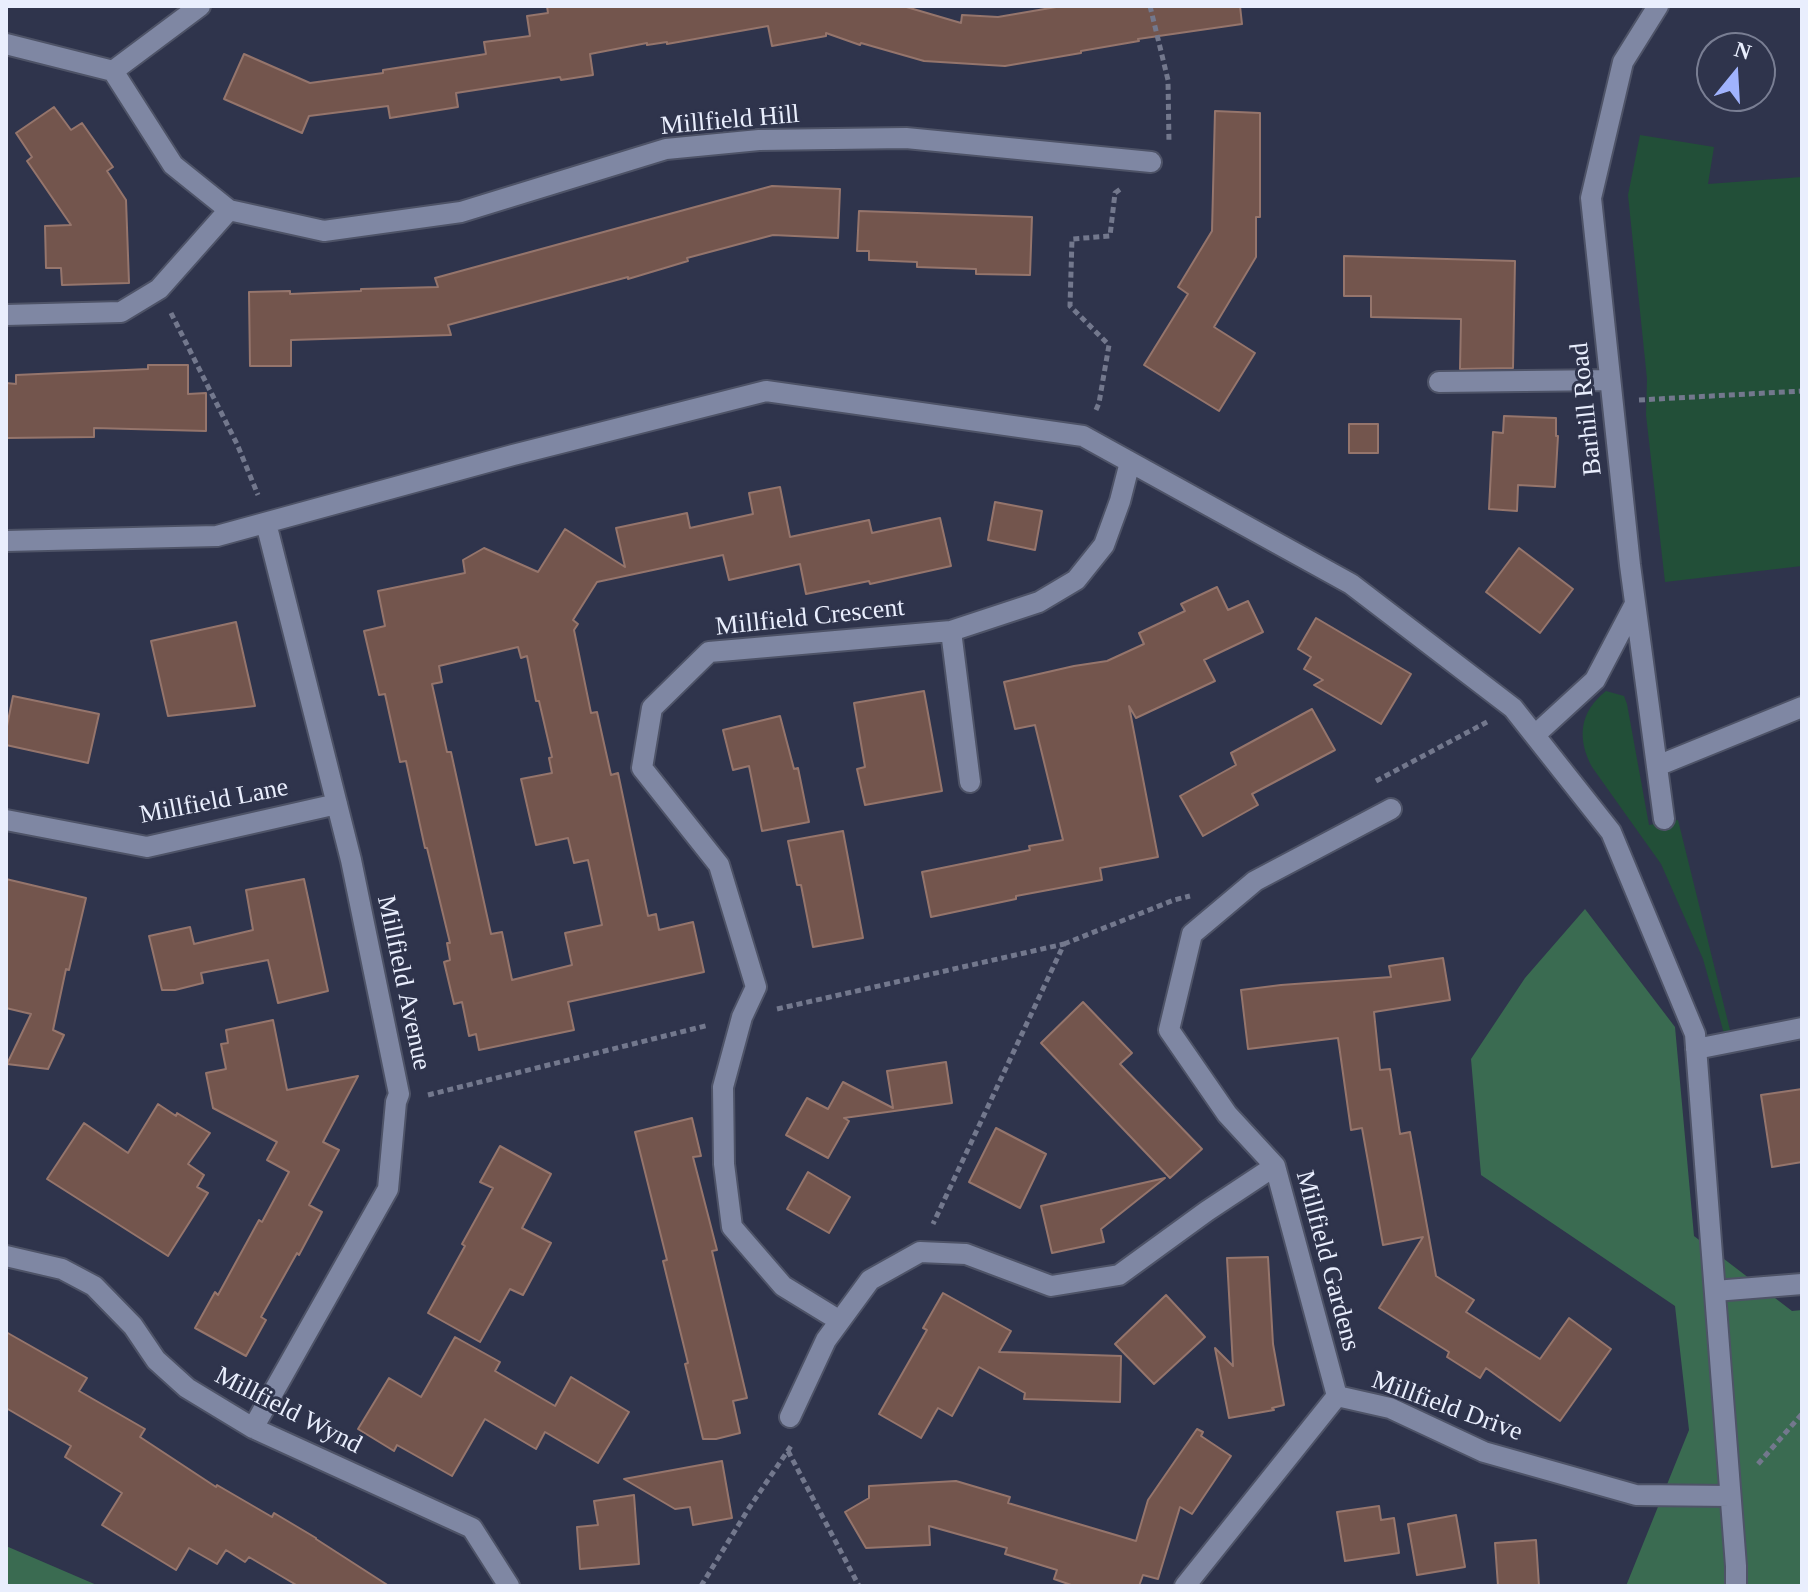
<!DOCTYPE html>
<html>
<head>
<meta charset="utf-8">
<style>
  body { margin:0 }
  #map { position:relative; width:1808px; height:1592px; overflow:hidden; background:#2f344c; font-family:Georgia,serif }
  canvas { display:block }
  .frame { position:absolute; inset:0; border:8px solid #e9eefd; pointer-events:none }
  .north { position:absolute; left:1696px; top:32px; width:80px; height:80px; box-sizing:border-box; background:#2f344c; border:2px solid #797e93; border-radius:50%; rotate:18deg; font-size:22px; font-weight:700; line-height:32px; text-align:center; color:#e9eefd }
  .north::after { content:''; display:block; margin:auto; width:28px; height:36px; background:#a0b3fd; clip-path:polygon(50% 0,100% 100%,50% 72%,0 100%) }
</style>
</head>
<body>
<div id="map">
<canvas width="1808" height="1592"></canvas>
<div class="frame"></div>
<div class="north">N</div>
</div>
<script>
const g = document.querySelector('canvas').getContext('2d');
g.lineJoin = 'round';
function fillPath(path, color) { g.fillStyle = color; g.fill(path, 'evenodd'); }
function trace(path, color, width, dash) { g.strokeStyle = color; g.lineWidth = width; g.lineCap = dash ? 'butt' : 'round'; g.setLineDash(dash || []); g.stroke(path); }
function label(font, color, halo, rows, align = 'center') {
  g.font = font + ' Georgia,serif'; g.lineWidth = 6; g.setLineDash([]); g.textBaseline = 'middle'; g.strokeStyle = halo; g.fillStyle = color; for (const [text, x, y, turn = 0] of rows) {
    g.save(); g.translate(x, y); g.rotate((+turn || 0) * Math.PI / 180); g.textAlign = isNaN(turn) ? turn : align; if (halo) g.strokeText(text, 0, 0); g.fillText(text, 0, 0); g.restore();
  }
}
fillPath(new Path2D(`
  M1640,135L1714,147L1708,184L1802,177V566L1665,582L1646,415L1647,379L1628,195Z
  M1606,691L1624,696L1627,704L1649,825L1678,820L1731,1034L1725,1037L1703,959L1661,864L1592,767C1577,739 1579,712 1606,691Z`), '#224f38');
fillPath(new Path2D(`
  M1585,909L1675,1027L1694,1236L1792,1311L1802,1310V1586H1626L1689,1430L1675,1306L1481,1175L1471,1059L1525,978Z
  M6,1546L99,1586H6Z`), '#3a6b51');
const building = new Path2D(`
  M547,6H903L961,23L962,15L998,17L1062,6H1240L1242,24L1138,39L1139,41L1081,51V53L1005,66L924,61L861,43L860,45L826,33V36L772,46L768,26L667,44V42L647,45V43L590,54L593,75L561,80L560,77L456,93L458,107L390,118L388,106L309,116L302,133L224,99L244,54L310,83L383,73V70L486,54L484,42L530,36L527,16L548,13Z
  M54,107L71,130L82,123L113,167L107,171L126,200L129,283L62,285L61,268H46L45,226L71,225L27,161L32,157L16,133Z
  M1215,111L1260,113V217H1256V257L1214,327L1255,353L1219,411L1144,365L1188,294L1178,287L1212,231Z
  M772,186L840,189L838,238L773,235L687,258L688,261L628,279V277L448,325L451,335L291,340V366H250L249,292L290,291V294L361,291V289L438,287L435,278Z
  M859,211L1032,217L1030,275L976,274V269L917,267V262L869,260V251H857Z
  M1344,256L1515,261L1513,368L1460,369L1461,319L1371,317V296H1344Z
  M148,365H188V394L206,393V431L94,428V437L6,438V383L16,384V375L148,369Z
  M1504,416L1556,418V436H1558L1555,487L1518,485L1517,511L1489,509L1493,432L1503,433Z
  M1349,424H1378V453H1349Z
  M780,487L790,537L869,520L872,533L940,518L951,566L870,584L869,581L806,594L800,564L729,580L723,555L597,582L573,620L578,624L574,630L591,713L597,712L611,775L618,773L648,916L656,914L659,930L693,922L704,972L568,1002L574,1030L479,1050L476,1034L469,1036L462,1002L454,1004L444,962L450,960L447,943H450L427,848H425L406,761L400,762L385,694L379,695L364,631L385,626L378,591L465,573L463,560L484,548L538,572L565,529L625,567L616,528L687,513L690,528L753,514L749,493ZM518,647L521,658L527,656L536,701H539L552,757L549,758L552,773L521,779L536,845L568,838L574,863L588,860L602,925L565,933L572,965L512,980L502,932L491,934L451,752H447L432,684L442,682L439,666Z
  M995,502L1042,511L1035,550L988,540Z
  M1519,548L1573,589L1540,633L1486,592Z
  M1217,587L1228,610L1248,601L1263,632L1204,660L1215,681L1136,718L1129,706L1158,857L1100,868L1102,880L1016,896V899L931,917L922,872L1030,850L1029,846L1063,840L1035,725L1015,729L1004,682L1074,666L1107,661L1144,644L1139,633L1185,611L1181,604Z
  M1316,618L1411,674L1381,724L1314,685L1323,680L1304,669L1311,657L1298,649Z
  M236,622L255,706L168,716L151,641Z
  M924,691L942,791L865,805L857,769L865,767L854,703Z
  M13,696L99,714L88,763L6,745V731Z
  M1312,709L1335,750L1252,794L1258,805L1203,836L1180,796L1236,765L1231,753Z
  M780,716L794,769L798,768L809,822L762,831L749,766L733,770L723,730Z
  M843,831L863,938L813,947L801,885H797L788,841Z
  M6,879L86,898L69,970L66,969L53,1030L64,1035L48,1069L7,1064L31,1014L6,1008Z
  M304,879L328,991L278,1003L268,960L201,973L203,983L175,990H162L149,936L190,927L194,944L253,930L246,890Z
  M1443,958L1450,1000L1374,1012L1380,1070L1390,1069L1400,1134L1410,1132L1436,1276L1474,1300L1466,1312L1540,1359L1569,1318L1611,1349L1560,1421L1486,1368L1480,1378L1447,1357L1449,1352L1379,1308L1423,1237L1383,1245L1362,1128L1351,1130L1338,1038L1248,1049L1241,990L1281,985L1391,977L1389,966Z
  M1083,1002L1132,1053L1120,1064L1202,1149L1170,1178L1041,1043Z
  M273,1020L287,1090L358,1076L323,1142L339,1150L309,1205L322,1212L299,1255L297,1253L261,1317L266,1320L246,1356L195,1328L215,1292L218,1295L259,1220L262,1222L289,1172L267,1160L277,1142L213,1108L206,1073L226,1069L221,1044L228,1043L226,1030Z
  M946,1062L952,1103L844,1118L849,1121L828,1158L786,1135L807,1098L828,1109L843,1082L893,1108L887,1071Z
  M1802,1089V1162L1772,1167L1761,1095Z
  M158,1104L176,1116L177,1113L210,1133L188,1164L204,1175L197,1187L208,1193L168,1256L47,1179L84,1123L128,1153Z
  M692,1118L701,1156L693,1157L717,1250L712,1251L747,1398L733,1401L740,1433L716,1439H703L685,1364L688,1363L663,1261L667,1260L635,1132Z
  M996,1128L1046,1154L1020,1208L969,1182Z
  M500,1146L551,1174L522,1228L551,1243L523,1295L510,1289L480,1342L428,1313L465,1246L462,1244L493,1188L480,1182Z
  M808,1172L850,1197L829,1233L787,1209Z
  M1165,1178L1101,1229L1104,1242L1052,1253L1041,1206Z
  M1268,1257L1273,1344L1284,1405L1272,1408L1274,1410L1229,1418L1215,1348L1233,1366L1227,1258Z
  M943,1293L1011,1331L999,1352L1121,1356L1120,1402L1024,1399L1025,1393L979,1367L952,1416L938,1408L921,1438L879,1414L927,1330L923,1328Z
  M1166,1295L1205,1337L1154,1384L1115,1344Z
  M6,1332L87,1378L79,1391L145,1429L140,1437L216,1487L217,1485L272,1517L274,1513L316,1538V1539L389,1586H298L249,1557L245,1562L226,1550L217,1564L189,1548L176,1570L102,1525L122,1493L65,1457L71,1446L6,1408Z
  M455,1337L500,1362L495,1371L555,1406L571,1377L629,1412L598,1463L545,1432L536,1449L485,1419L452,1476L397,1445L394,1451L358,1429L389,1378L421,1397Z
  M1197,1429L1203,1432L1201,1436L1231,1456L1192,1514L1180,1507L1158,1579L1143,1575L1139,1586H1074L1054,1579L1057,1570L1005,1554L1007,1548L929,1526L930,1545L866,1548L845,1512L869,1498V1486L956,1481L1010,1497L1008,1503L1136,1541L1148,1500Z
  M722,1461L732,1518L693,1525L690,1507L675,1509L624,1479Z
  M634,1495L639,1564L580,1569L577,1527L598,1525L594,1501Z
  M1379,1506L1381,1520L1394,1518L1399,1553L1345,1561L1337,1512Z
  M1456,1515L1465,1567L1417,1575L1408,1524Z
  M1536,1540L1539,1586H1498L1495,1543Z`);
fillPath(building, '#73554d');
trace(building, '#95756c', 2);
const minor = new Path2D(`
  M1658,6L1623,62L1591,198L1630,565L1664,819
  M6,44L113,71L200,6
  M113,71L173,165L229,210L324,231L461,212L666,149L759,140L906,138L1151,162
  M6,315L121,312L159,289L229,210
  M1439,382L1610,380
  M6,541L217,536L513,455L766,391L1083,436L1351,584L1513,708L1611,832L1695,1034L1736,1566V1586
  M951,631L970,782
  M1535,735L1595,680L1635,604
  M1657,766L1802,707
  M6,820L147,847L337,804
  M1696,1049L1802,1028
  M6,1256L62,1269L94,1286L133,1326L156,1360L187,1388L253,1428L472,1528L509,1586
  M1715,1291L1802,1284
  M840,1321L783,1286L732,1227L724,1164L723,1087L742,1017L756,987L719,865L642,768L652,708L709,652L951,631L1039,602L1076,580L1104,545L1120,501L1130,462
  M1337,1396L1275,1166L1227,1114L1169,1030L1192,934L1255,881L1391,809
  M1337,1396L1390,1408L1484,1452L1636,1495L1730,1496
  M790,1417L826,1340L870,1280L920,1252L966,1254L1051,1286L1119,1275L1207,1211L1275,1166
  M253,1428L388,1189L396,1102L399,1094L351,860L266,523
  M1185,1586L1337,1396`);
trace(minor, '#4e5367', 24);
trace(new Path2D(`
  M1150,6L1168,80L1169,143
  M171,313L237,444L258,495
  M1639,400L1802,391
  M1096,410L1099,403L1109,345L1070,306L1072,239L1110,236L1115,193L1122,188
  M1376,781L1487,722
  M1064,944L1174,900L1190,896
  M777,1009L1064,944L933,1224
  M428,1095L709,1025
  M788,1451L859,1586
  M1758,1464L1802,1414
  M701,1586L749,1508L791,1446`), '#73788d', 5, [6, 4]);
trace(minor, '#7f87a3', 20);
label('26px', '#e9eefd', '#2f344c', [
  ["Millfield Hill",730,121,-5],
  ["Barhill Road",1587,409,-96],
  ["Millfield Crescent",810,618,-6],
  ["Millfield Lane",214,802,-11],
  ["Millfield Avenue",403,983,78],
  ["Millfield Gardens",1327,1261,75],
  ["Millfield Drive",1447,1407,20],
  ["Millfield Wynd",288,1411,27]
]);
</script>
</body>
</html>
